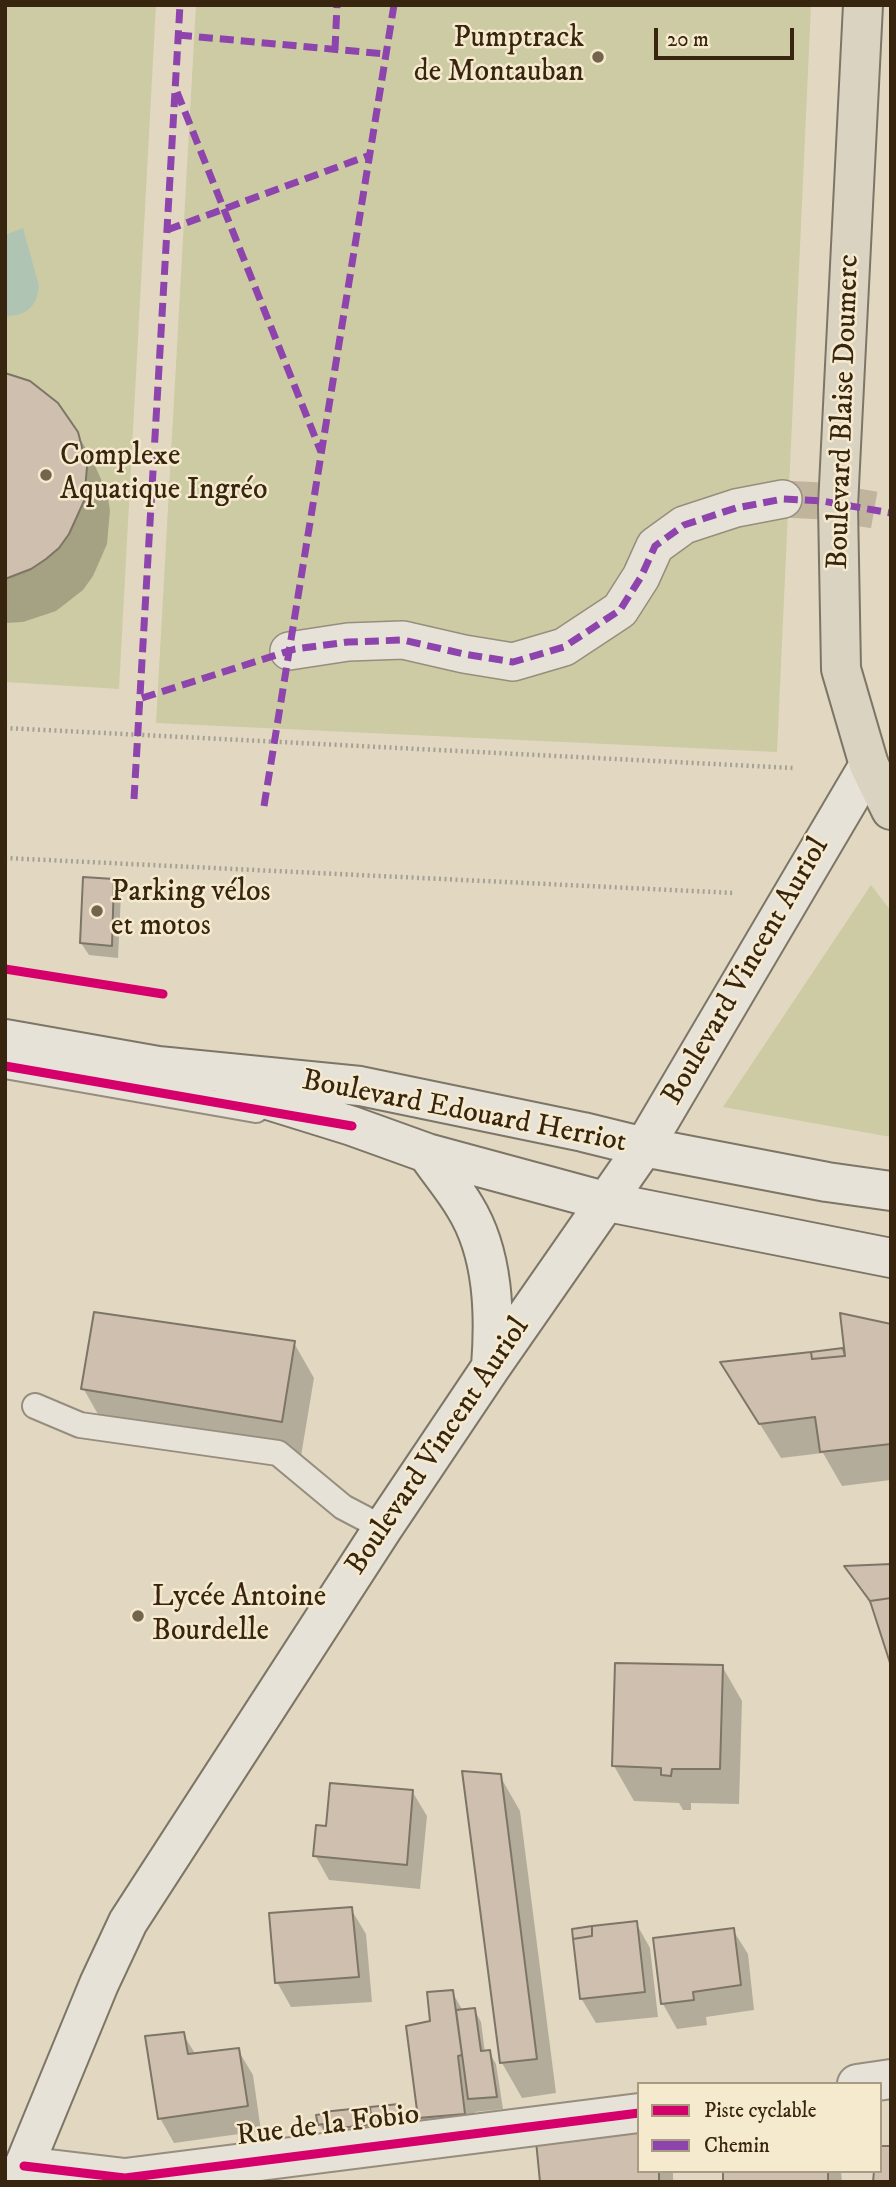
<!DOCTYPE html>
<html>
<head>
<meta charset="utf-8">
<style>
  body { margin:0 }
  #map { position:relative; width:896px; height:2187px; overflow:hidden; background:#e2d8c1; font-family:"IM FELL DW Pica",serif }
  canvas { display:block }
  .frame { position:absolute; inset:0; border:7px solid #38250f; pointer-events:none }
  .legend { position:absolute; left:637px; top:2082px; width:245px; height:91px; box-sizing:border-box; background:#f5e9ce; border:2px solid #a99b82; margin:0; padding:9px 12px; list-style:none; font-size:21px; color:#38250f }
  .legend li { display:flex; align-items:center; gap:14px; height:35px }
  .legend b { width:35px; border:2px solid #a99b82 }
  .scale { position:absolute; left:654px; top:28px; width:140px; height:32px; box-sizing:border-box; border:4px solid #38250f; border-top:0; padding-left:9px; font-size:21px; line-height:24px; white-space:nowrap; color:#38250f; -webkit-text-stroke:5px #f5e9ce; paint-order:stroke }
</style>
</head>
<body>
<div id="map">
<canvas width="896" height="2187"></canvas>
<div class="frame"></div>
<ul class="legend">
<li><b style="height:9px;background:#d6006c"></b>Piste cyclable</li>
<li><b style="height:9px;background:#8e44ad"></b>Chemin</li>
</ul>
<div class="scale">20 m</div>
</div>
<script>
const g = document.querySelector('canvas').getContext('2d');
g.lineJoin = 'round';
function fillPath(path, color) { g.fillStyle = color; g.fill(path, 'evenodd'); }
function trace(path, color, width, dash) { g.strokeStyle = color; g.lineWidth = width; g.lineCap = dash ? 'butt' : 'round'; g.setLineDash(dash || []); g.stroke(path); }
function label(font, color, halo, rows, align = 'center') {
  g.font = font + ' "IM FELL DW Pica",serif'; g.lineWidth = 5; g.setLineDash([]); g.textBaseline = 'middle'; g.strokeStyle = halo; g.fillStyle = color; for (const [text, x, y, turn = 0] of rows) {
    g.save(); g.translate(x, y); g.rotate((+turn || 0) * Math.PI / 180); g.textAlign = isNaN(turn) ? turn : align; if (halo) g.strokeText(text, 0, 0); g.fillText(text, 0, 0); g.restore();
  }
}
fillPath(new Path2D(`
  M5,5H156L119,689L5,682Z
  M196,5H811L777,752L156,723Z
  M871,885L891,911V1137L723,1107Z`), '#cdcba3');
fillPath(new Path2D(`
  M23,228L39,286C37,307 26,316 5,316V235Z`), '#b0c4b4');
fillPath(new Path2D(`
  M5,375L68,418L93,461L107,493L110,510L107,544L93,576L83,590L56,611L23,622L5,623Z
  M113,881L121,894L118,958L89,955L81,943Z
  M891,1326V1480L842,1486L823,1453L781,1458L743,1397L842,1350L846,1358Z
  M294,1343L314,1378L301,1456L103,1423L83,1388Z
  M891,1566L874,1610L847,1567Z
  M722,1666L742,1701L739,1804L691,1803V1810H683L679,1803L634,1801L614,1766Z
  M500,1776L520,1811L556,2093L522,2098L502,2063Z
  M412,1791L427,1816L420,1889L329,1880L315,1855L328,1828Z
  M351,1909L366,1934L372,2002L291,2007L277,1982Z
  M636,1923L650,1948L658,2017L596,2023L581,1998Z
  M733,1930L748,1954L754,2010L706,2017L707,2025L677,2029L663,2004Z
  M452,1992L463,2011L474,2009L481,2022L485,2053L489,2052L496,2064L503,2109L475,2112L478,2138L434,2143L420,2118L432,2022Z
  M183,2034L196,2055L238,2050L253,2075L261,2131L174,2143L160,2118Z
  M398,2106L405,2119L407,2134L327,2137L319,2124Z
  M639,2171H673V2182H541Z
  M725,2171H841L842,2182H725Z`), '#0003');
const building = new Path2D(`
  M5,373L30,381L58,403L78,432L87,467L84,501L69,534L59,548L46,559L31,569L5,579Z
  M83,877L114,879L112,946L80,943Z
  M94,1312L295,1341L282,1422L81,1389Z
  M840,1313L891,1324V1444L820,1452L815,1417L759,1424L720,1362L811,1352L812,1359L845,1356Z
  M843,1348L845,1356L812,1359L811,1352Z
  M891,1564V1598L870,1601L844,1566Z
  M891,1598V1666L870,1601Z
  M615,1663L723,1665L720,1769H672L671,1776L661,1775V1768L612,1766Z
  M462,1771L501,1774L537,2059L500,2063Z
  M330,1783L413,1790L407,1865L313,1856L316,1825L326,1826Z
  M352,1907L359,1977L275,1983L269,1913Z
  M637,1921L645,1992L580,1999L573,1939L592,1936V1926Z
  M592,1926V1936L573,1939L572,1929Z
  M734,1928L741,1985L693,1992L694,2000L661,2004L653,1938Z
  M453,1990L462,2055L458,2056L465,2114L418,2118L406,2026L430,2021L427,1992Z
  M475,2008L481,2051L490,2050L497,2097L468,2099L456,2010Z
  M184,2032L188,2054L239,2048L248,2106L158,2119L145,2036Z
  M399,2104L400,2121L372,2124L370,2107Z
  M370,2107L372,2124L325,2130L323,2124L318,2125L316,2115L323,2114V2112Z
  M639,2129V2171H659V2182H540L536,2141Z
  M880,2146H891V2182H873L874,2171H880Z
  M723,2171H828V2182H723Z`);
fillPath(building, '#cfbfaf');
trace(building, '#7d7566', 2);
trace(new Path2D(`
  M783,499L822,501L891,513`), '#c0b49d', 37, [37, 18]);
const service = new Path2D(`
  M5,1066L256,1110
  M35,1406L80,1425L278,1453L343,1507L383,1528`);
const pedestrian = new Path2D(`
  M289,651L348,642L403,640L464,654L513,662L564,647L620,610L641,577L655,546L684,525L736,508L783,499`);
const minor = new Path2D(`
  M857,2084L891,2079
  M24,2166L125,2178L639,2113`);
const secondary = new Path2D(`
  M5,1039L158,1066L360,1086L583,1132L644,1147L827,1182L891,1191
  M236,1090L352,1126L427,1153L608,1202L891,1258
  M427,1153C439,1171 454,1188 465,1207C494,1254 495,1315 491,1367
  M22,2182L24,2166L99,1984L128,1922L383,1528L491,1367L644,1147L869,765`);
const primary = new Path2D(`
  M863,5L838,506L841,669L869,765L891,810`);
trace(service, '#968d7e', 28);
trace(pedestrian, '#968d7e', 40);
trace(minor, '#968d7e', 42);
trace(secondary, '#7d7566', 42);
trace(primary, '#7d7566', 42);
trace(new Path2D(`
  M5,728L793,768
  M5,858L734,893`), '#a6a196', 4.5, [2, 3.5]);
trace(service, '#e7e2d7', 24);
trace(pedestrian, '#e7e2d7', 37);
trace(minor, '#e7e2d7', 38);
trace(secondary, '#e7e2d7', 38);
trace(primary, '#dbd3c2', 38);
trace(new Path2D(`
  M178,35L386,54
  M335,50L337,5
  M177,92L321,452
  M167,230L370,155
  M142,698L295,649L348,642L403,640L464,654L513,662L564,647L620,610L641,577L655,546L684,525L736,508L783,499L822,501L891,513
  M134,799L180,5
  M264,806L394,5`), '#8e44ad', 7, [14, 7]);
trace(new Path2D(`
  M5,969L163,994
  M5,1066L352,1126
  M24,2166L125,2178L639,2113`), '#d6006c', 9);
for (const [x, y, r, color] of [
  [598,57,7,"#74644d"],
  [46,475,7,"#74644d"],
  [97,911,7,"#74644d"],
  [138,1616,7,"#74644d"]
]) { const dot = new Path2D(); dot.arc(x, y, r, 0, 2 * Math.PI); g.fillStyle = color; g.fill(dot); trace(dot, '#f5e9ce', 2.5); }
label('30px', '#38250f', '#f5e9ce', [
  ["Pumptrack",584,40,"right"],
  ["de Montauban",584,74,"right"],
  ["Complexe",60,458],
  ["Aquatique Ingréo",60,492],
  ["Parking vélos",111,894],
  ["et motos",111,928],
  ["Lycée Antoine",152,1599],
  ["Bourdelle",152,1633]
], 'left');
label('30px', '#38250f', '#f5e9ce', [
  ["Boulevard Blaise Doumerc",845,412,-88],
  ["Boulevard Vincent Auriol",747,972,-60],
  ["Boulevard Edouard Herriot",464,1113,11],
  ["Boulevard Vincent Auriol",439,1447,-56],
  ["Rue de la Fobio",328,2127,-7]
]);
</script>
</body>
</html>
